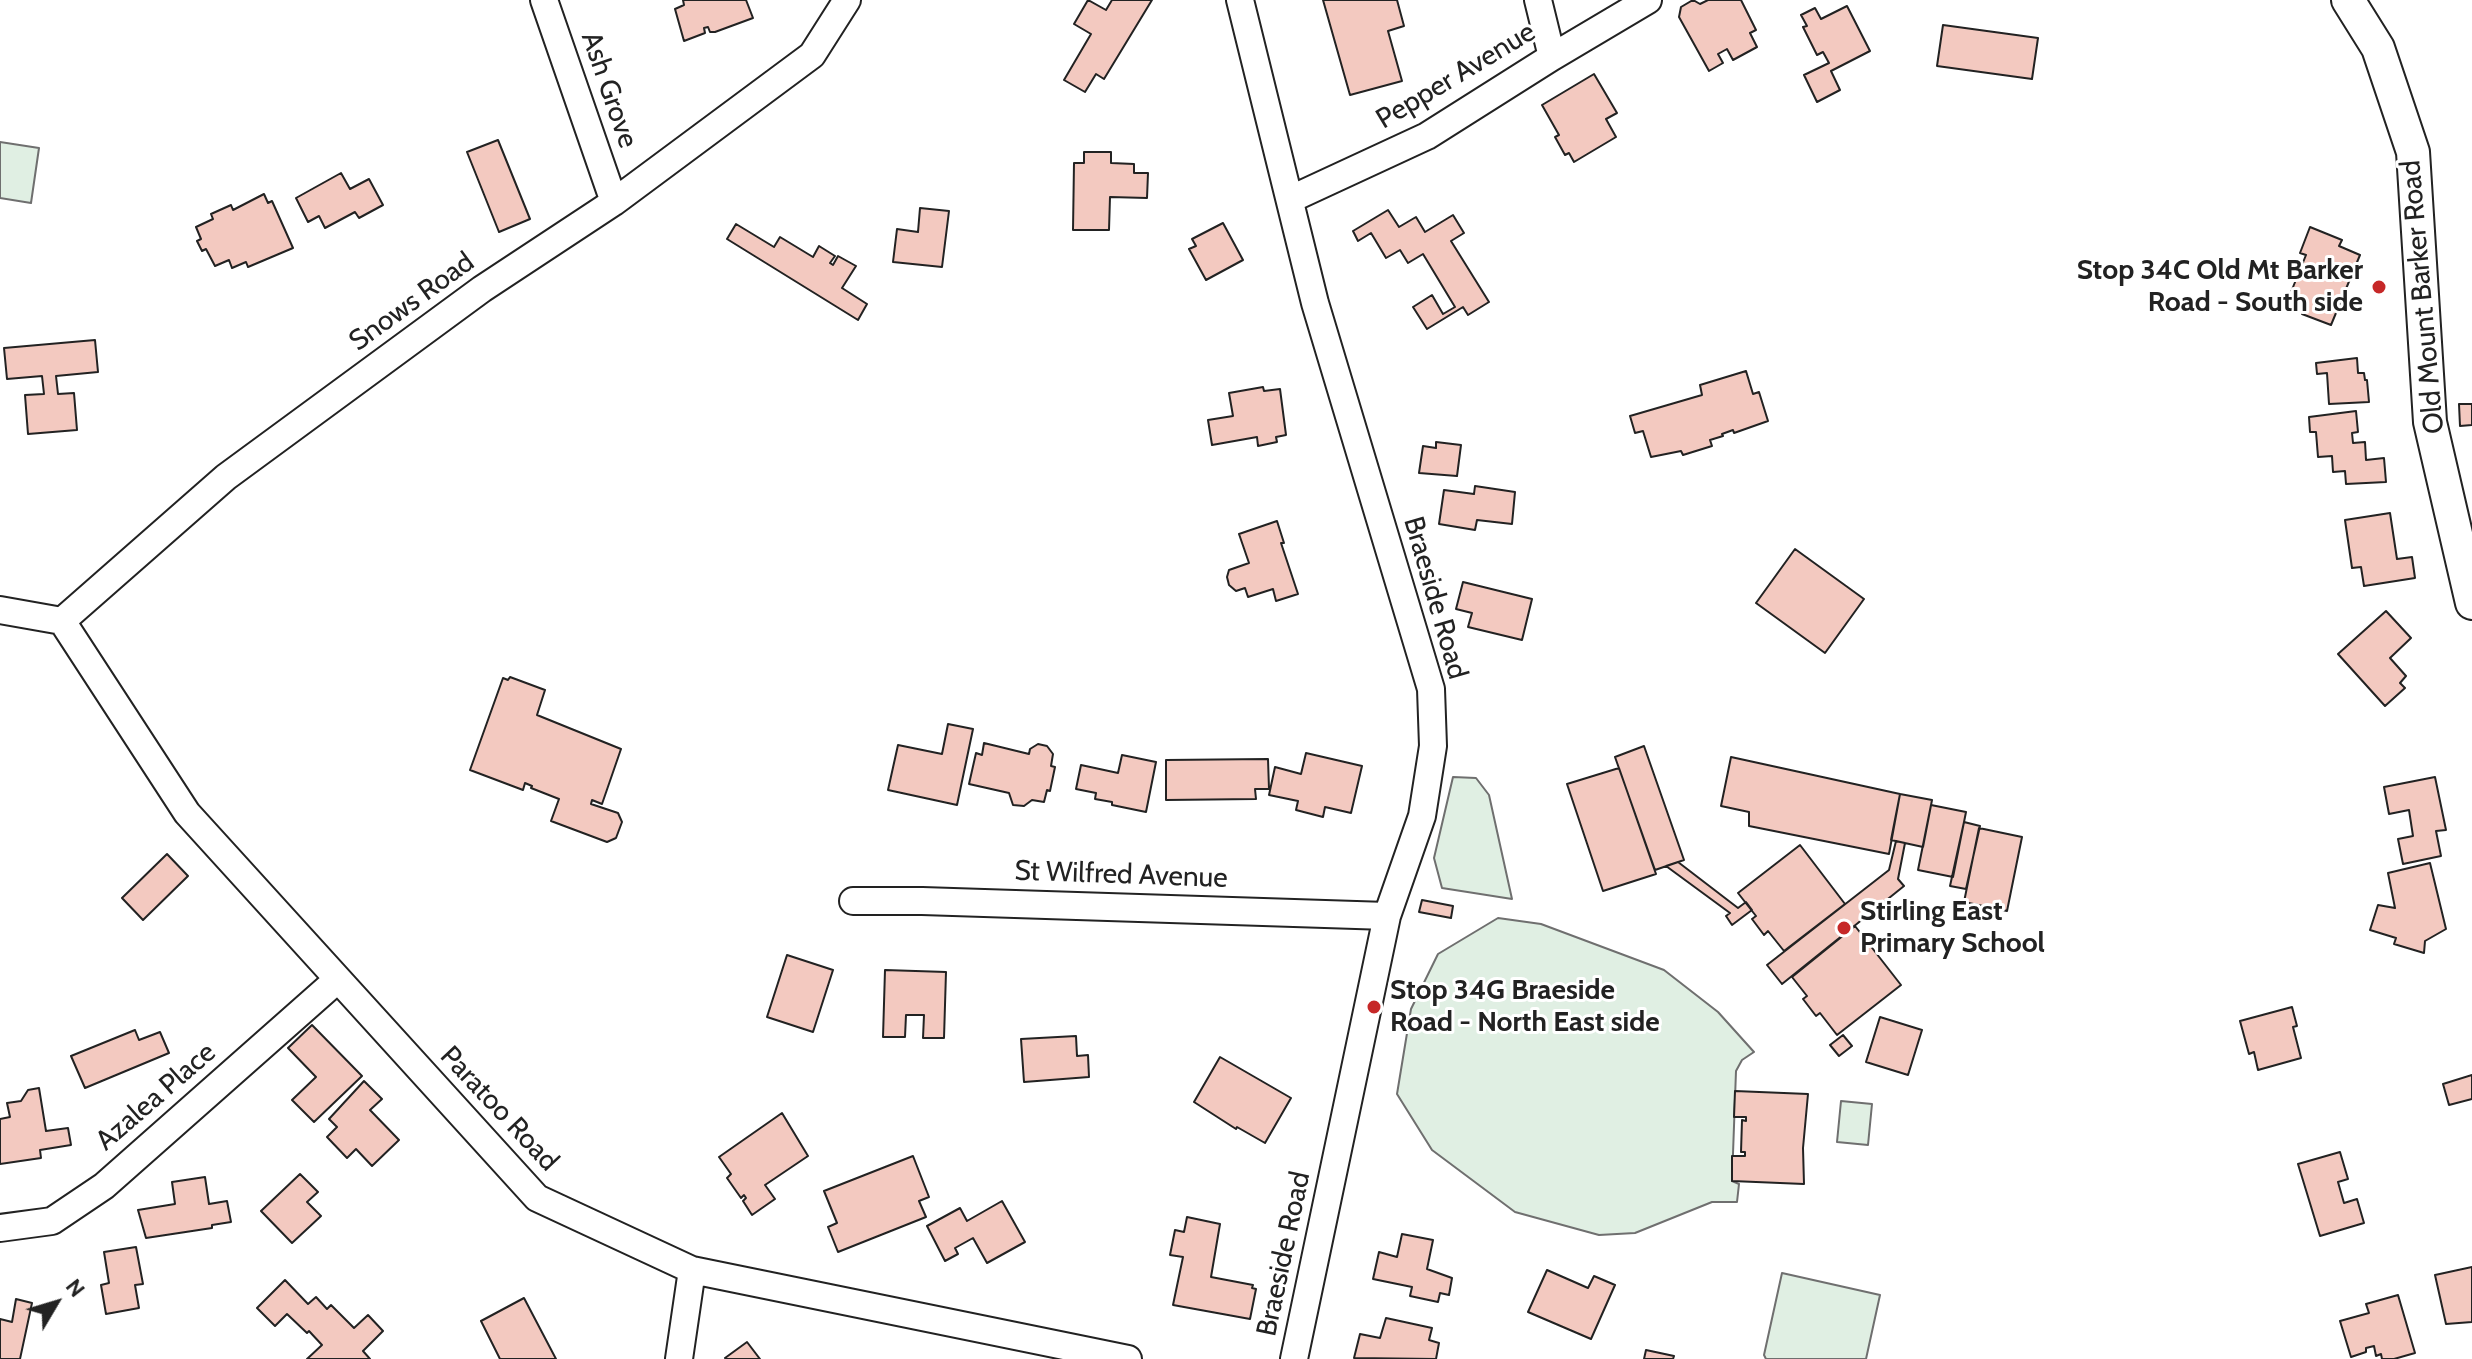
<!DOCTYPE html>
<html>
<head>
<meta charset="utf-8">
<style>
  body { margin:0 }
  #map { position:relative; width:2472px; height:1359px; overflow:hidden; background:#fff; font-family:Cabin,sans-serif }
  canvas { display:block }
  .north { position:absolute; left:16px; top:1263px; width:80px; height:80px; -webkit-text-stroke:6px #fff; paint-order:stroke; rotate:52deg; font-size:22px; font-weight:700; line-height:32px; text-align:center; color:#222 }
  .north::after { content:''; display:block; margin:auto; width:28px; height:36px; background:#222; clip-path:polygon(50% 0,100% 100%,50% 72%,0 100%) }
</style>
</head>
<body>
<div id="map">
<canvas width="2472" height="1359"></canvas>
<div class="north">N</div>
</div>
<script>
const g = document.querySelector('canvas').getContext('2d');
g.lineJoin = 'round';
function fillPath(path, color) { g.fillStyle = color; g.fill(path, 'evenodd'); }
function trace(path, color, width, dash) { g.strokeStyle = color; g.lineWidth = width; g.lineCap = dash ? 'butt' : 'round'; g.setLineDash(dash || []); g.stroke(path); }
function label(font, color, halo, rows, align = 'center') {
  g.font = font + ' Cabin,sans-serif'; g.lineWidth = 6; g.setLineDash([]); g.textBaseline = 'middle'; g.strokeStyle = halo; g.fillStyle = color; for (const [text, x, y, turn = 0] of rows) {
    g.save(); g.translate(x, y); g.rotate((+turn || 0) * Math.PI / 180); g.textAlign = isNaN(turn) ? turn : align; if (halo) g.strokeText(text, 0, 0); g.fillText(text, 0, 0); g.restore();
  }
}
const green = new Path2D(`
  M0,142L39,148L31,203L0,198Z
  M1453,777L1476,778L1489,795L1512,899L1442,888L1434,858Z
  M1498,918L1541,924L1664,970L1718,1012L1754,1052L1742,1060L1736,1071L1732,1181L1739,1184L1737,1202H1712L1635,1233L1599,1235L1515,1212L1432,1150L1397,1094L1411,1009L1438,954Z
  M1841,1101L1872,1104L1868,1145L1837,1142Z
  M1782,1273L1880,1295L1866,1359H1766L1764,1355Z`);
fillPath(green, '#e0efe3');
trace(green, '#6f6f6f', 2);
const building = new Path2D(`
  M683,0H746L753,18L715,32H710L708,27L704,28L705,33L684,41L675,9L684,5Z
  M1088,0L1106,10L1112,0H1152L1104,79L1096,74L1085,92L1064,80L1091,34L1074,24Z
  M1323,0H1397L1404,26L1388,31L1402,81L1350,95Z
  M1693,0L1700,4L1708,0H1741L1756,30L1750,33L1757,47L1733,60L1727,49L1718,54L1723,63L1709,71L1679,17L1681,7Z
  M1847,6L1870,51L1831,71L1840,90L1817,102L1804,75L1829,63L1823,52L1817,55L1803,27L1807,26L1801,15L1815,8L1821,19Z
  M1943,25L2038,38L2032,79L1937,66Z
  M1594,74L1617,113L1606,119L1616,137L1574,162L1569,153L1565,155L1555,137L1559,135L1542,105Z
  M498,140L530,219L499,232L467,152Z
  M1084,152H1111V163L1134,164V173H1148L1147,198L1110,197L1109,230H1073L1074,163H1084Z
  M341,173L350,189L369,179L383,205L359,218L355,212L325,228L319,216L308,222L296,198Z
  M264,194L268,203L272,201L293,248L248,267L246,262L232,268L229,260L215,266L206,249L202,251L197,241L201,239L196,227L213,219L211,214L231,205L233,210Z
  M920,208L949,211L942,267L893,262L897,229L918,232Z
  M1388,210L1399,227L1416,217L1425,232L1453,215L1464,233L1451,241L1489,302L1468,315L1463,307L1427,329L1413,307L1432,295L1443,314L1455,307L1423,254L1408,263L1400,250L1386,258L1371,233L1358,241L1353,231Z
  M1223,223L1243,260L1206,280L1189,249L1196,246L1192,239Z
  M736,224L774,247L780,237L813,257L819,246L835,256L830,263L833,265L838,256L856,266L842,288L867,304L858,320L727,239Z
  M2310,227L2342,240L2339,246L2360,255L2331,325L2302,314L2304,309L2287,302L2306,255L2300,253Z
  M95,340L98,372L56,376L58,394L74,393L77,430L28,434L25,395L44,394L42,376L7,379L4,348Z
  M2357,358L2358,373H2364L2365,380H2367L2369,402L2329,404L2327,373L2317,374L2316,363Z
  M1746,371L1753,394L1759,392L1768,421L1734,433L1733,430L1722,434L1723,436L1710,440L1712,446L1683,455L1681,451L1651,457L1643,431L1635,433L1630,416L1702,395L1700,385Z
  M1263,387L1264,391L1280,389L1286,435L1276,437L1277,442L1258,446L1257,437L1212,445L1208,420L1233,416L1229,393Z
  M2459,404H2472V425L2460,426Z
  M2356,411L2358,432L2352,433L2353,443L2365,442L2366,460L2384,458L2386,482L2346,484L2345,471L2333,472L2332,456L2318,457L2316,432H2310L2309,417Z
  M1436,442L1461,445L1457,476L1419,473L1423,446L1436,448Z
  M1475,486L1515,492L1512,524L1477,520L1475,530L1439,524L1444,490L1474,494Z
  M2390,513L2397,559L2412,557L2415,578L2364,586L2361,567L2352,568L2345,520Z
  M1277,521L1284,543H1281L1298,594L1276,601L1273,589L1248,597L1245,588L1236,591L1229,585L1227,577L1229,570L1249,563L1239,534Z
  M1795,549L1864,599L1825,653L1756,603Z
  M1463,582L1532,599L1522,640L1468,627L1472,613L1456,609Z
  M2386,611L2411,638L2390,658L2406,676L2400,683L2405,688L2385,706L2338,654Z
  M510,677L545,690L537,715L621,749L602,804L592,800L591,804L618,813L622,822L616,838L607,842L551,821L559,799L531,788L532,786L525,783L523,790L470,770L503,678L508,680Z
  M948,724L973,729L957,805L888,790L898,745L942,754Z
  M984,743L1029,754L1030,749L1038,744L1047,746L1053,754L1051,766L1055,767L1050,791L1047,790L1044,802L1032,800L1024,806L1013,805L1009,793L969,784L976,753L982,755Z
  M1644,746L1684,860L1655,870L1615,757Z
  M1306,753L1362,766L1351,813L1325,807L1323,817L1296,810L1298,801L1269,795L1275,767L1301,774Z
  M1122,755L1156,762L1146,812L1112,805V802L1095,799L1096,793L1076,789L1081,765L1118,773Z
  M1731,757L1900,794L1889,854L1749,826V812L1721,806Z
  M1268,759L1269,789H1255L1256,799L1166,800V760Z
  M1619,768L1656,874L1603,891L1567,784Z
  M2435,777L2446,830L2436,831L2441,856L2403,864L2398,839L2413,836L2409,810L2389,814L2384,787Z
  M1900,794L1932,800L1923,847L1891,840Z
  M1931,805L1966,812L1953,877L1918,870Z
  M1964,822L1980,826L1966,889L1950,886Z
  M1979,828L2022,837L2007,911L1964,902Z
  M1896,841L1905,843L1898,879L1904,886L1782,984L1767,965L1889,870Z
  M1800,845L1845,904L1784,951L1768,931L1764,935L1752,919L1756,916L1738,893Z
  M167,854L188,876L143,920L122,898Z
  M1678,862L1738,908L1746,902L1752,910L1732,925L1726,916L1730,913L1666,866Z
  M2430,863L2446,929L2425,941L2424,953L2394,944L2396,938L2370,930L2378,905L2395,908L2388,873Z
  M1422,900L1453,906L1451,918L1419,912Z
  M1855,926L1901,985L1837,1035L1820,1013L1816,1016L1803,999L1807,996L1792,977Z
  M787,955L833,970L813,1032L767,1017Z
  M885,970L946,972L944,1038H923L924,1015H906L905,1037H883Z
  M2292,1007L2297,1026L2293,1027L2301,1058L2258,1070L2254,1052L2249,1054L2240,1021Z
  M1880,1017L1922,1030L1908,1075L1866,1062Z
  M312,1025L362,1076L314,1122L292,1100L316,1077L288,1048Z
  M135,1030L139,1040L160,1032L169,1053L85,1088L71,1056Z
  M1843,1035L1852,1046L1839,1056L1830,1045Z
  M1076,1036L1077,1056L1088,1055L1089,1077L1024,1082L1021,1039Z
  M1220,1057L1291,1098L1265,1143L1237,1127L1236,1129L1194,1102Z
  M2472,1075V1099L2449,1105L2443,1084Z
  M364,1081L382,1099L370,1110L399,1140L372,1166L356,1149L347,1158L327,1137L337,1127L329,1119Z
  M39,1088L46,1131L68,1128L71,1145L40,1150L41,1158L0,1164V1119L10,1117L7,1103L21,1101L28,1090Z
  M1735,1091L1808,1094L1803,1148L1804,1184L1732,1181V1156H1745V1152H1741L1742,1120L1746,1121V1117H1734Z
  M782,1113L808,1156L765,1185L775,1199L752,1215L743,1201L746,1198L744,1195L741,1198L727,1178L731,1174L719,1157Z
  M2340,1152L2348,1179L2338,1182L2344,1203L2357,1199L2364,1223L2320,1236L2298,1164Z
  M913,1156L929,1197L919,1201L926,1217L838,1252L828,1227L837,1223L824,1191Z
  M300,1174L318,1192L307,1202L321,1216L292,1243L261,1211Z
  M205,1177L209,1204L227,1201L231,1222L212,1225V1228L146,1238L138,1210L175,1204L172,1182Z
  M1002,1201L1025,1242L987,1263L973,1238L955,1248L958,1254L945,1261L927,1226L960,1208L967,1221Z
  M1187,1217L1220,1224L1211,1277L1253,1285L1252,1288L1256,1289L1250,1319L1173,1305L1183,1257L1170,1255L1175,1230L1184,1232Z
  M1402,1234L1433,1240L1427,1269L1452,1278L1449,1295L1440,1293L1438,1302L1410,1296L1412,1287L1373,1279L1379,1252L1397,1257Z
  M136,1247L143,1284L135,1285L139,1308L106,1314L101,1285L109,1283L104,1252Z
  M2472,1267V1322L2446,1324L2435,1275Z
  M1547,1270L1588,1288L1594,1276L1615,1285L1591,1339L1528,1312Z
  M285,1280L308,1304L316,1297L327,1309L331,1305L354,1328L368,1315L383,1331L363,1351L370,1359H307L322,1345L309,1331L307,1333L287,1314L275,1326L257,1308Z
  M2398,1295L2415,1353L2394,1359H2382L2381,1354L2376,1356L2374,1346L2366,1348V1352L2351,1357L2340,1321L2369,1313L2366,1304Z
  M524,1298L556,1359H500L481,1321Z
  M16,1299L32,1303L20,1359H0V1319L12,1322Z
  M1386,1318L1432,1328L1429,1340L1439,1343L1436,1359L1354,1358L1360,1334L1380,1338Z
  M747,1342L760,1359H726L725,1358Z
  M1646,1350L1674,1356L1673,1359H1644Z`);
fillPath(building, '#f3c9c0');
trace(building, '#222', 2);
const minor = new Path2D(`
  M544,0L614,202
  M1240,0L1315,303L1431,689L1433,746L1422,816L1387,916L1294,1359
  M1538,0L1552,57
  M1291,199L1427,136L1552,57L1648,0
  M0,610L62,621L226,477L482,289L614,202L812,55L847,0
  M62,621L187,813L537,1198L692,1270L1128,1359
  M853,901H922L1387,916
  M0,1228L52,1221L104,1186L337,980
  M679,1359L692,1270`);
const major = new Path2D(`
  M2348,0L2378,48L2413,152L2430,422L2472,603`);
trace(minor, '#222', 30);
trace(major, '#222', 36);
trace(minor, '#fff', 26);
trace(major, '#fff', 32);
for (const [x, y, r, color] of [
  [2379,287,8,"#c62828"],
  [1844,928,8,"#c62828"],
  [1374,1007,8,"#c62828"]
]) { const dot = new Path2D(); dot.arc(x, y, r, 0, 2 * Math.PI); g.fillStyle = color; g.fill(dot); trace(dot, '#fff', 3); }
label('28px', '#222', '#fff', [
  ["Pepper Avenue",1456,76,-31],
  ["Ash Grove",609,90,71],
  ["Old Mount Barker Road",2423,297,-95],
  ["Snows Road",412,302,-36],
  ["Braeside Road",1435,598,74],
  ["St Wilfred Avenue",1121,875,2],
  ["Azalea Place",156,1097,-41],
  ["Paratoo Road",499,1109,47],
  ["Braeside Road",1284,1254,-78]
]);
label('bold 28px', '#222', '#fff', [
  ["Stop 34C Old Mt Barker",2363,271,"right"],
  ["Road - South side",2363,303,"right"],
  ["Stirling East",1860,912],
  ["Primary School",1860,944],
  ["Stop 34G Braeside",1390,991],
  ["Road - North East side",1390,1023]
], 'left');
</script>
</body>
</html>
